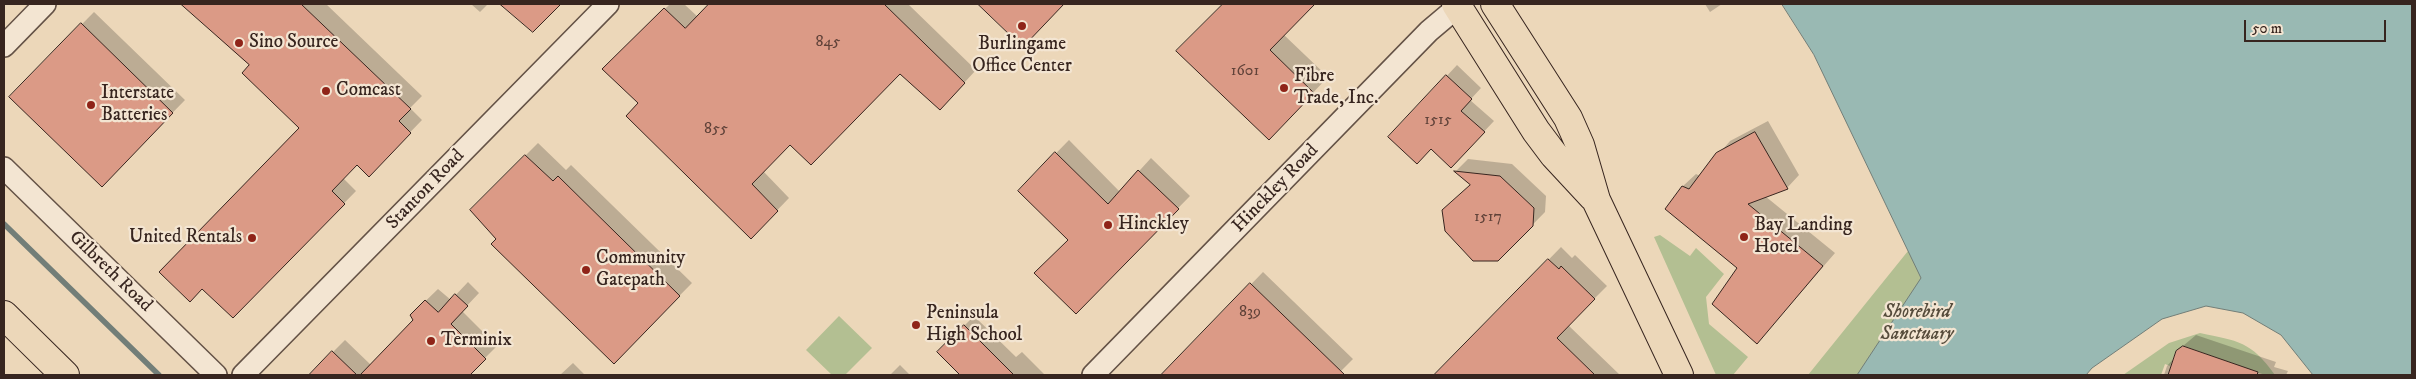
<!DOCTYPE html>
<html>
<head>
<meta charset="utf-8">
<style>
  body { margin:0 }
  #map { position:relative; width:2416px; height:379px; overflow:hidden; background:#ecd7b9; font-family:"IM FELL DW Pica",serif }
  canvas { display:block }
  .frame { position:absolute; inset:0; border:5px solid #37251f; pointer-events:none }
  .scale { position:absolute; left:2244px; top:20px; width:142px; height:22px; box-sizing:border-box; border:2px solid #37251f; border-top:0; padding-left:6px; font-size:15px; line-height:18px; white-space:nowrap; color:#37251f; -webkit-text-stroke:4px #f3e5d2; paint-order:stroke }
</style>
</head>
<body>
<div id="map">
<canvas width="2416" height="379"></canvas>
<div class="frame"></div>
<div class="scale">50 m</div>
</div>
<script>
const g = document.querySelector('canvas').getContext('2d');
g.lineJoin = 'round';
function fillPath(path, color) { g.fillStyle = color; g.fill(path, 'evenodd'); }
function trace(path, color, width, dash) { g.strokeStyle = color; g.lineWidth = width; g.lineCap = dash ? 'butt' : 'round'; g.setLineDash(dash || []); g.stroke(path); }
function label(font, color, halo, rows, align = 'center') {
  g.font = font + ' "IM FELL DW Pica",serif'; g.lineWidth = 4.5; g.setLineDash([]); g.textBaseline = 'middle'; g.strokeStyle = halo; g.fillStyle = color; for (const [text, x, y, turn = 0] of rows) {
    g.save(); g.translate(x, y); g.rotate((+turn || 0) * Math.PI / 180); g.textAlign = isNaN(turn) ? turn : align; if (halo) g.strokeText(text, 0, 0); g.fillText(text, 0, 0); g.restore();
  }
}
fillPath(new Path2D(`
  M1660,235L1690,256L1696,248L1724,274L1706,297L1709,324L1748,357L1733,375H1716L1654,237Z
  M1908,251L2072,375H1808Z
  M839,316L872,348L845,375H832L806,350Z
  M2200,333C2238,341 2251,341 2275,375H2265L2184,346L2176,351L2170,366L2165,364L2161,375H2123L2169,343Z`), '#b3bf92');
const water = new Path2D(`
  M1782,4H2412V375H2313L2281,335L2243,313L2206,306L2162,319L2092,368L2086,375H1857L1921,278L1814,55Z`);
fillPath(water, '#99b9b3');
trace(water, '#727e78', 1);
fillPath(new Path2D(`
  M183,4H326L422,96L410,108L422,120L369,175L357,163L343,178L356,191L233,317L301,128L251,65Z
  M471,4H488L480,12Z
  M502,4H559L533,31Z
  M670,4H684L698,17L711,4H908L976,70L952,96L900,72L790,143L763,171L789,198L763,225L604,69Z
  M980,4H1063L1023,46Z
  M1225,4H1313L1283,34L1328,77L1284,123L1178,51Z
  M1705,4H1722L1710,12Z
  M94,12L185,100L102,185L10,97Z
  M1457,65L1481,88L1470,100L1494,121L1461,156L1390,137Z
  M1768,121L1799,175L1787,188L1765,196L1835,253L1757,343L1738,267L1667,209L1683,186L1696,174L1700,176L1730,141Z
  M1069,140L1120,192L1151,158L1190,196L1076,312L1070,240L1019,191Z
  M538,143L566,170L571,165L692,283L614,362L471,210Z
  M1468,159L1512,164L1546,196L1545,212L1498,260L1471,185L1456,171Z
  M1561,247L1572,258L1575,255L1607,286L1568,325L1620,375H1449L1442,369Z
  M1263,272L1353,359L1337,375H1163Z
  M468,282L479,293L462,311L497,346L468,375H310L345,340L371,365L415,321L411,315L438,289L451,300Z
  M974,316L1016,357L1022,352L1044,374L962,375L938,352Z
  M2196,335L2276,362L2274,367L2288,371L2286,375H2164L2167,366L2175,357L2177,351Z
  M573,363L585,375H560Z
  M900,365L910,375H890Z`), '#0003');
trace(new Path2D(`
  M4,224L159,375`), '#727e78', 5.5);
const building = new Path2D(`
  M181,4H301L411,109L399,121L411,133L369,177L357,165L332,191L345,204L233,318L202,289L190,302L159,272L299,128L242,73L249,65Z
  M500,4H561L533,32Z
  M709,4H884L965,83L940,110L900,74L811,165L790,145L752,184L778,211L751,239L626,116L638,103L602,69L664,8L685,28Z
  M978,4H1064L1023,47Z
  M1223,4H1315L1270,50L1314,93L1269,140L1176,51Z
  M81,23L173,113L102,187L9,97Z
  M1446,75L1472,99L1461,111L1485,132L1451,168L1431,149L1417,164L1388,137Z
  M1755,132L1788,189L1748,204L1823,266L1757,344L1712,304L1737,268L1665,209L1682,186L1689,189L1716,153Z
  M1055,152L1108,204L1138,170L1179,209L1076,314L1034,273L1068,240L1018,191Z
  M525,155L553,181L558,176L680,296L614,364L491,244L496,239L470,210Z
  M1454,171L1500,176L1534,208L1533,226L1498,261H1473L1445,231L1442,210L1470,185Z
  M1548,259L1559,269L1561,266L1595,299L1557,338L1595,375H1434Z
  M1250,283L1345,375H1161Z
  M455,294L468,306L451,324L486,359L470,375H360L413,320L410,315L425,300L438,312Z
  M964,325L1014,375H960L937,352Z
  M2183,346L2258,372L2257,375H2168L2176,351Z
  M332,351L357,375H309Z`);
fillPath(building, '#db9a86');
trace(building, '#37251f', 1);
const minor = new Path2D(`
  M4,46L45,4
  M4,168L216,375
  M243,375L608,4
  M1093,375L1429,31L1461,4`);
const major = new Path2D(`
  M1456,4L1536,131L1554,155L1593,197
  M1495,4L1568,118L1580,145L1596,200L1679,375`);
const highway = new Path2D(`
  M4,315L65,375`);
trace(minor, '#645246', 24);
trace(major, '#37251f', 30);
trace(highway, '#37251f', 30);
trace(minor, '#f3e5d2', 21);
trace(major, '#ecd7b9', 28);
trace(highway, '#ecd7b9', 28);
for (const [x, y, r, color] of [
  [1022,26,5,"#8f2418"],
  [239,43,5,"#8f2418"],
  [1284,88,5,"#8f2418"],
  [326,91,5,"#8f2418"],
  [91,105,5,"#8f2418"],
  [1108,225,5,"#8f2418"],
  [1744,237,5,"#8f2418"],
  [252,238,5,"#8f2418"],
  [586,270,5,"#8f2418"],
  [916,325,5,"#8f2418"],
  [431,341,5,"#8f2418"]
]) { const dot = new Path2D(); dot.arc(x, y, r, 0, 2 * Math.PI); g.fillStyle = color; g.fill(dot); trace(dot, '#f3e5d2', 2); }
label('16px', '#604239', null, [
  ["845",828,43],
  ["1601",1245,72],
  ["1515",1438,121],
  ["855",716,130],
  ["1517",1488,218],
  ["839",1250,313]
]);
label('19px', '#37251f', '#f3e5d2', [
  ["Sino Source",249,43],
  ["Burlingame",1022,45,"center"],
  ["Office Center",1022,67,"center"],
  ["Fibre",1294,77],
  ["Trade, Inc.",1294,99],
  ["Comcast",336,91],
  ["Interstate",101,94],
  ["Batteries",101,116],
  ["Hinckley",1118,225],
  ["Bay Landing",1754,226],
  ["Hotel",1754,248],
  ["United Rentals",242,238,"right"],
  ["Community",596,259],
  ["Gatepath",596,281],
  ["Peninsula",926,314],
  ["High School",926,336],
  ["Terminix",441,341]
], 'left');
label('19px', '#37251f', '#f3e5d2', [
  ["Hinckley Road",1276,189,-46],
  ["Stanton Road",426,190,-46],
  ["Gilbreth Road",110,272,44]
]);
label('italic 19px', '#564c3c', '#f3e5d2', [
  ["Shorebird",1917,313],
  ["Sanctuary",1917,335]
]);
</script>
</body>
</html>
